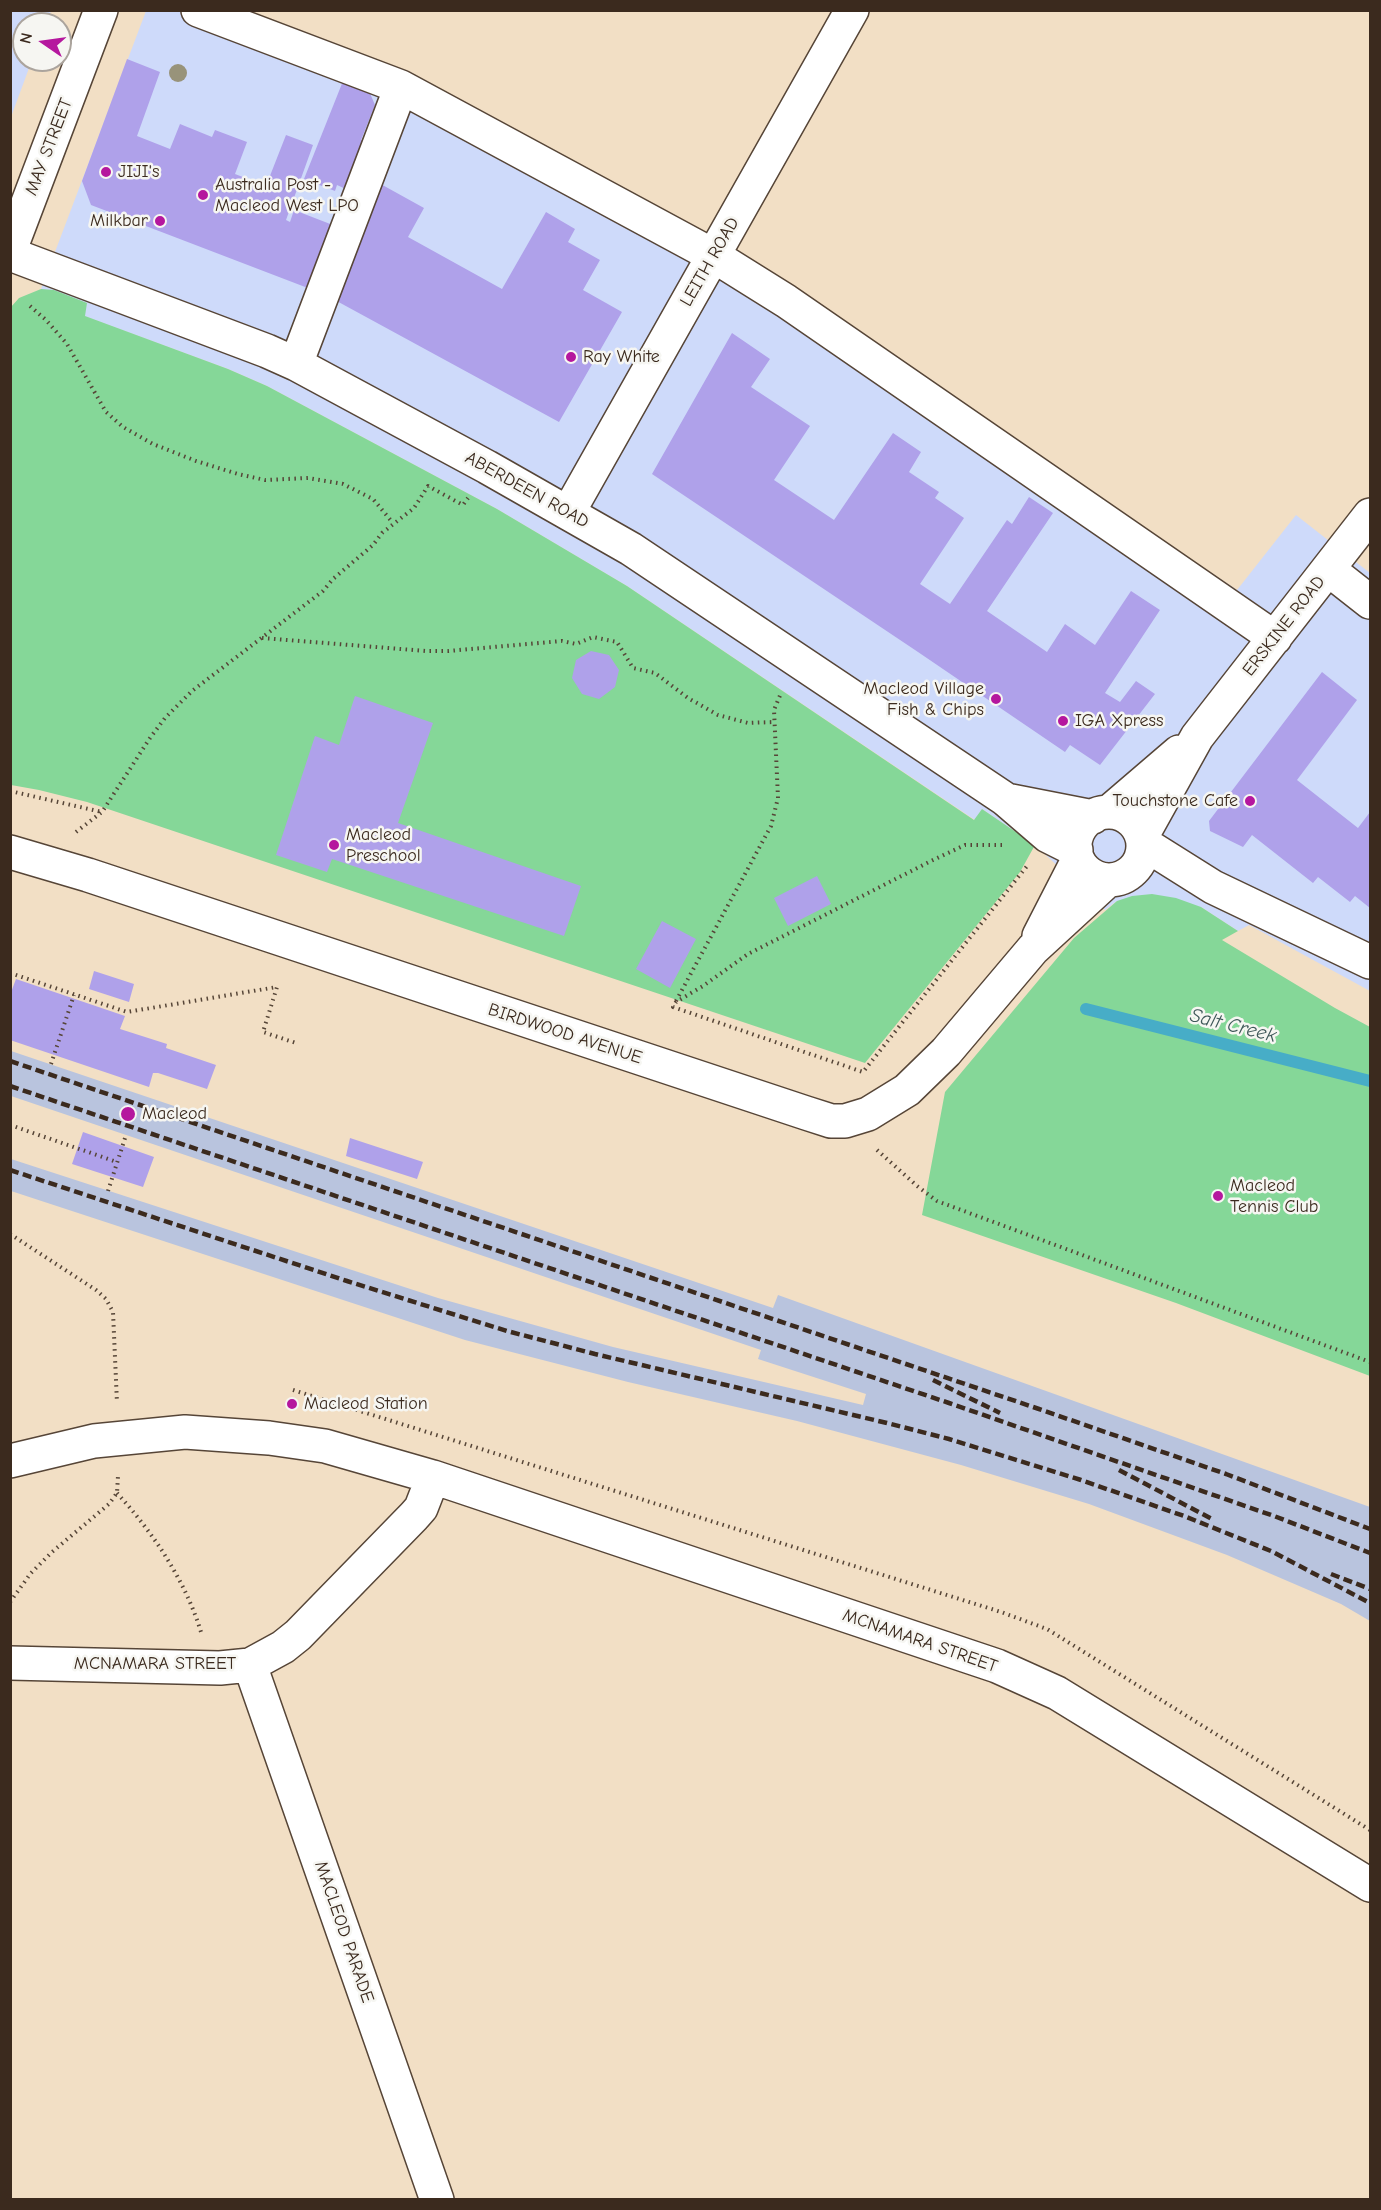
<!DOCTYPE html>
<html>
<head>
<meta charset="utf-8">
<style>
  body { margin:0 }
  #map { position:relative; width:1381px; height:2210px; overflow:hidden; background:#f2dfc5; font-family:"Comic Neue",sans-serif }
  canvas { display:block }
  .frame { position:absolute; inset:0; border:12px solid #3b2a1e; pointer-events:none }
  .north { position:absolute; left:12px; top:12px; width:60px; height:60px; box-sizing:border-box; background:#f6f6f2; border:2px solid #aba49d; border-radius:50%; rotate:283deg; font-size:16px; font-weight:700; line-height:24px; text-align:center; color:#3b2a1e }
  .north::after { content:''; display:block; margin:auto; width:21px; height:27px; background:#b5179e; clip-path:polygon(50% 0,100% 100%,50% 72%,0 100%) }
</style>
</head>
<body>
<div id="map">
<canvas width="1381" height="2210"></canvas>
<div class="frame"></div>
<div class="north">N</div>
</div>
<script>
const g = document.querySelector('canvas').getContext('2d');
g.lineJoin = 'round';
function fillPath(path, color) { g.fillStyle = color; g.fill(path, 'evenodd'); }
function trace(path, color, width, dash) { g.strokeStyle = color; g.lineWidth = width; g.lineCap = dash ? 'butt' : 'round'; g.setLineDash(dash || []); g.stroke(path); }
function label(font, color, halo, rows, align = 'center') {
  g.font = font + ' "Comic Neue",sans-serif'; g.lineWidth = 5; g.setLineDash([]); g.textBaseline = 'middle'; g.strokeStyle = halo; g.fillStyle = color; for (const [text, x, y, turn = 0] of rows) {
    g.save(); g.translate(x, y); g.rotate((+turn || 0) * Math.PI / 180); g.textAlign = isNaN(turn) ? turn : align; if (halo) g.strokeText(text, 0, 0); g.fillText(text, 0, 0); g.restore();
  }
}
fillPath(new Path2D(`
  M11,10L51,11L46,24H24V60H32L11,117Z
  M146,11H229L399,75L1068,478L1237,590L1296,515L1370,573V991L1249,925L1238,931L1201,907L1117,901L1105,910L1035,845L982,809L975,820L627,586L497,509L267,386L228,369L84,316L41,289Z`), '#cedafa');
fillPath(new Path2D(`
  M11,1051L773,1308L778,1295L1370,1507V1621L1341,1604L1227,1555L1089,1504L961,1465L797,1421L628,1382L465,1340L11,1191V1159L438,1298L613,1347L863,1405L866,1394L758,1359L761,1350L11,1096Z`), '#b9c4de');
fillPath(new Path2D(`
  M41,289L54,290L87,303L85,316L228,369L267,386L497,509L627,586L974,820L982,809L1035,845L1020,872L865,1063L87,802L39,790L11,785V307L19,298Z
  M1152,894L1176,898L1201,907L1238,931L1222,940L1335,1008L1370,1027V1376L1176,1303L922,1215L945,1092L1074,938L1117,901L1132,896Z`), '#85d798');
trace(new Path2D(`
  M1086,1009L1370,1081`), '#47adc7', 12);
fillPath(new Path2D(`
  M127,59L160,72L137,136L170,149L180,124L212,137L215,130L247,142L235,174L266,186L286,135L313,145L286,220L290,222L294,210L338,227L313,290L91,205L82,181Z
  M343,81L369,91L375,105L361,140L367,142L348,190L337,185L335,191L304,179Z
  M377,182L424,208L408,237L502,289L546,212L575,229L568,242L600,260L583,290L622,312L559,422L333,299Z
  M732,333L770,359L751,387L810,426L774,480L834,520L893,433L921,452L909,472L939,492L935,498L964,518L920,584L950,604L1007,520L1012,524L1029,497L1053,513L987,611L1047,652L1065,624L1095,645L1131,591L1160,610L1105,693L1120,702L1136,681L1155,694L1100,765L1070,745L1065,752L918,652L652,474Z
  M591,651L609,655L619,670L615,687L599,699L582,694L572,678L576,660Z
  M1322,672L1357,700L1297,780L1358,828L1370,812V908L1355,896L1350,902L1318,877L1313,883L1252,835L1243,847L1210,831L1209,821Z
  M355,696L433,723L398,823L581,886L564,936L332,859L327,872L276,855L315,736L339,745Z
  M817,876L831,904L788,926L774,898Z
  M662,921L696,939L670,988L636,969Z
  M94,971L134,984L129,1002L89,989Z
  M16,979L125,1016L120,1029L167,1044L166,1048L216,1065L207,1089L158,1073H153L149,1087L10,1040V995Z
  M83,1132L154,1157L143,1187L72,1164Z
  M350,1138L423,1162L417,1179L346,1156Z`), '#afa1ea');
const minor = new Path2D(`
  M198,10L401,87L714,256L786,301L1275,638
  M10,250L101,10
  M10,254L267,351L296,364L487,467L631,549L1005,799L1048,836L1076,850
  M296,364L401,87
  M568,513L852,10
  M1328,569L1370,602
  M1006,800L1093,817
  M1109,812L1179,752
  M1075 846a34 34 0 1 1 68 0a34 34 0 1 1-68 0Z
  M1142,836L1197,737L1370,515
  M1143,843L1213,887L1370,962
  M10,852L88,875L806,1113L831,1121H845L868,1114L907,1090L946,1052L1033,949L1107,881
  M1039,936L1078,860
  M10,1461L94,1441L185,1432L269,1438L325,1446L433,1477L997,1666L1057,1693L1370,1885
  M10,1663L220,1668L250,1665L283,1647L298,1635L414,1516L421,1508L433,1477
  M250,1665L437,2200`);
trace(minor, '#564537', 36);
trace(new Path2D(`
  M30,306L46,320L67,344L106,412L123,427L153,444L196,461L238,474L265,480L308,478L343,484L373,499L393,523
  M262,638L426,651H448L562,641L576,644L593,637L617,642L633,668L655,673L688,698L718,715L748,723L774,722
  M10,791L102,812
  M76,832L102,812L150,738L165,718L192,691L323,591L333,579L373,545L382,533L414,508L428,486L463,505L468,498
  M1002,845H965L931,861L748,954L703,986L676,1002L673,1007L863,1072L1027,866
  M10,973L127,1012L277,987L263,1032L296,1043
  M676,1001L771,826L778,798L774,710L781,693
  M51,1064L74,995
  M10,1125L117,1162
  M877,1150L917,1186L937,1201L1370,1362
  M108,1191L126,1135
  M10,1234L96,1290L106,1299L113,1312L117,1403
  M293,1390L1001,1612L1047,1629L1370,1830
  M117,1493C154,1534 185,1580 201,1632
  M10,1602L31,1573L52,1552L109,1504L117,1493L118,1476`), '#564537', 4, [1.5, 4.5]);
trace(minor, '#fff', 33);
trace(new Path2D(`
  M10,1061L1039,1409L1226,1474L1370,1529
  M10,1086L949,1403L1274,1516L1370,1553
  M10,1170L347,1281L507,1331L595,1354L887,1423L949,1439L1081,1480L1184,1516L1271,1551L1370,1603
  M933,1380L1000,1413
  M1119,1470L1212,1519
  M1331,1574L1370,1589`), '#3b2a1e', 4.5, [9, 4.5]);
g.fillStyle = '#98937a';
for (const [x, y] of [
  [178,73]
]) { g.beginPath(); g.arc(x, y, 9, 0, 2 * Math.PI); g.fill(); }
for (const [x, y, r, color] of [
  [106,172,6,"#b5179e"],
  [203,195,6,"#b5179e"],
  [160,221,6,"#b5179e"],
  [571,357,6,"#b5179e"],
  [996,699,6,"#b5179e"],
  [1063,721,6,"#b5179e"],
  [1250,801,6,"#b5179e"],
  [334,845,6,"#b5179e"],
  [128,1114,8,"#b5179e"],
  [1218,1196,6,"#b5179e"],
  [292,1404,6,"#b5179e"]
]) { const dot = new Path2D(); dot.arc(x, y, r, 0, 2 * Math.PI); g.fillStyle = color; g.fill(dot); trace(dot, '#f6f6f2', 2); }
label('18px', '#3b2a1e', '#f6f6f2', [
  ["MAY STREET",49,147,-69],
  ["LEITH ROAD",710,262,-60],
  ["ABERDEEN ROAD",527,490,29],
  ["ERSKINE ROAD",1284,626,-52],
  ["BIRDWOOD AVENUE",565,1034,18],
  ["MCNAMARA STREET",920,1641,19],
  ["MCNAMARA STREET",155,1664],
  ["MACLEOD PARADE",344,1932,71]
]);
label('18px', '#3b2a1e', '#f6f6f2', [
  ["JIJI's",118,172],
  ["Australia Post -",215,185],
  ["Macleod West LPO",215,206],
  ["Milkbar",148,221,"right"],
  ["Ray White",583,357],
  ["Macleod Village",984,689,"right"],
  ["Fish & Chips",984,710,"right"],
  ["IGA Xpress",1075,721],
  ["Touchstone Cafe",1238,801,"right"],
  ["Macleod",346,835],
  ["Preschool",346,856],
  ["Macleod",142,1114],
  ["Macleod",1230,1186],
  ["Tennis Club",1230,1207],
  ["Macleod Station",304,1404]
], 'left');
label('italic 20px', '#3f5859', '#f6f6f2', [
  ["Salt Creek",1233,1026,14]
]);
</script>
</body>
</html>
